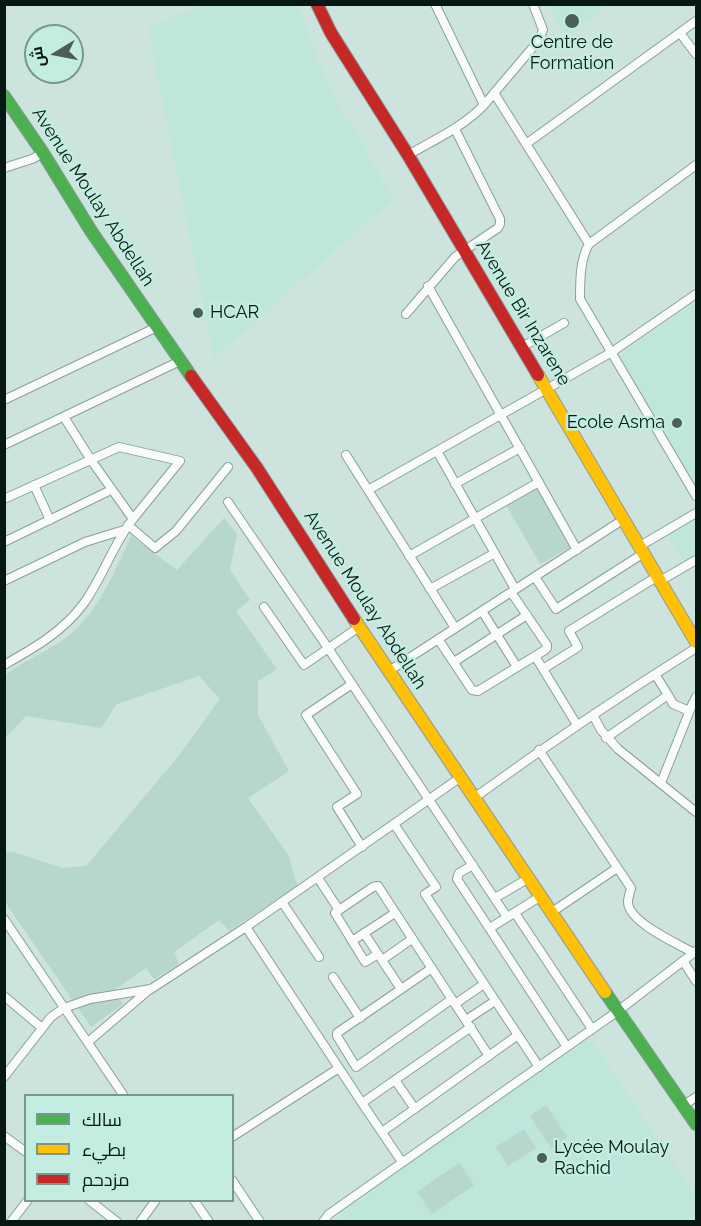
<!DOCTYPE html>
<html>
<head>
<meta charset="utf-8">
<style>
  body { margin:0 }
  #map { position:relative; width:701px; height:1226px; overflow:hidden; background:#cde3dd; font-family:Raleway,Cairo,sans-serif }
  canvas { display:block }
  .frame { position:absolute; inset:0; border:6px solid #071713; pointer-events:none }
  .legend { position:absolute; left:24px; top:1094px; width:210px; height:108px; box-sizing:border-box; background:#c3ede1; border:2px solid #78978f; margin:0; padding:8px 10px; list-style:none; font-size:18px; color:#071713 }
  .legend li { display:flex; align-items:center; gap:12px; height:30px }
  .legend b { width:30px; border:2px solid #78978f }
  .north { position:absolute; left:24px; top:24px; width:60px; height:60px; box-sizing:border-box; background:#c3ede1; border:2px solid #78978f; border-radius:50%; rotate:260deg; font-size:16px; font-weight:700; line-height:24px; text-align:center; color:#071713 }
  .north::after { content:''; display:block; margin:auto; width:21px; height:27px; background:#4c5e5a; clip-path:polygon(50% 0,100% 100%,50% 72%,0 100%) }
</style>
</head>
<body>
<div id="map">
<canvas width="701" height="1226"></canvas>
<div class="frame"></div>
<ul class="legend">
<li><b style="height:8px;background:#4caf50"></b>سالك</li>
<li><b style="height:8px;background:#ffc107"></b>بطيء</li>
<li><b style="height:8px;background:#c62828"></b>مزدحم</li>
</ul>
<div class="north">ش</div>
</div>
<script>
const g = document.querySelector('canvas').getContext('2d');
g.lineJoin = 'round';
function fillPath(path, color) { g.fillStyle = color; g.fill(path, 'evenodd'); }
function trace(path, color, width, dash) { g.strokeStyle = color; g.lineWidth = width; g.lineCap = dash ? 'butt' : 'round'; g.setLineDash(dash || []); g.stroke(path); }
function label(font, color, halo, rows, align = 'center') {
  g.font = font + ' Raleway,sans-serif'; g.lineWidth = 5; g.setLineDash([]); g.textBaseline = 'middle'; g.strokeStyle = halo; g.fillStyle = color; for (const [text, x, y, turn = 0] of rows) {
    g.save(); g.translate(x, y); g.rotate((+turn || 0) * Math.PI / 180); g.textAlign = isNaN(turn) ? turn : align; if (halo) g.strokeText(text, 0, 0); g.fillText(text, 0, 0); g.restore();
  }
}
fillPath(new Path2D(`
  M199,5H299L312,45L336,103L353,127L393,199L214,358L148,29Z
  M547,5H608L566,38Z
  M696,302V489L618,356Z
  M696,517V556L685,563L668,534Z
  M590,1038L696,1196V1222H347L339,1210L466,1121Z`), '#bfe6db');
fillPath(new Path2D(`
  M536,487L571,547L540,564L506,505Z
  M224,518L237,534L230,570L250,600L236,611L277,669L258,681V715L289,771L248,798L289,856L297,886L229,931L219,920L174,952L179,964L154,979L146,968L113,991L123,1004L91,1027L5,902V852H13L63,868L86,866L177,758L220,699L199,676L117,704L101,728L26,716L5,738V675C23,661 45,653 64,639C98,615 114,572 131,536L177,570Z
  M546,1105L567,1137L551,1148L530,1116Z
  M524,1129L536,1148L508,1166L496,1147Z
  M459,1163L474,1185L432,1214L417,1192Z`), '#b6d6ce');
const street = new Path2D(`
  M680,33L696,54
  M494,93L589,244
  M484,105L539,40L543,30L533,4
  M526,144L696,21
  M408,155C434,140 463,127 484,105L435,4
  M696,165L589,244C580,259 580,282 580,299L696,496
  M4,168L32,159L43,153
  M428,286L577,550
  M406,314L455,257L498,228L500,224V219L455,129
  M522,347L564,323
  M4,400L157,327
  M4,445L180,361
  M437,451L515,589
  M346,455L455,628
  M455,484L520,448
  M34,485L50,520
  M368,490L612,352L696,294
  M4,499L119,447L180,461L133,519
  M228,502L328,648L507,917
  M128,525L155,548L176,531L228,467
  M4,542L111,490
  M640,546L696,513
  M409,556L539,482
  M535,577L556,609L644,553
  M4,581L85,542L124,530
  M660,581L696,560
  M430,589L495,553
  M264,607L304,665L359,627
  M482,611L517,667
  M438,639L472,690L478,691L545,650L547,648V645L511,592
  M535,656L577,725
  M454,662L527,615
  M4,665C34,648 64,631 84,603C103,577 113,544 133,519L91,460L64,417
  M543,669L578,647L569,631L658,576
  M389,671L624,519
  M352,684L306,715L357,794L337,807L362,847
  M668,695L673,704L689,711
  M593,715L601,730L618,749L696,812
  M606,738L668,695L655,674
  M539,750L631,888C630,892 628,898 628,902C628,922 678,944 694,953
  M661,783L692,705L696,697
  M474,798C547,745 621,695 696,648
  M394,824L436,887L425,894L539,1067
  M473,865L459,873L457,879L567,1047
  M318,878L339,910L335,913L365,962L378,954
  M495,898L529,878
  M282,902L319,957
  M339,910L373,887L378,886L489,1056
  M552,912L617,868
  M515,913L592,1029
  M4,919L124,1096
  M246,927L362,1103L402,1162
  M490,928L541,896
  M364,933L401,989
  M352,941L395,913
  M382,960L412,939
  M683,961L696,981
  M432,968L337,1033V1036L356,1067L452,999
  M333,977L360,1018
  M4,996L42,1028
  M455,1004L484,984
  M466,1020L495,1001
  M88,1042L150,989
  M4,1077L51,1017L64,1008L90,999L151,989L246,927L461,777
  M395,1080L415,1109
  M362,1103L471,1027
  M684,1105L696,1097
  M382,1132L518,1035
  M4,1136L26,1152
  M232,1137L339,1068
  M232,1180L260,1222
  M89,1200L117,1222
  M194,1200L209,1222
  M11,1222L28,1200
  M140,1222L156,1200
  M323,1222L329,1214L618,1011L696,951`);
const fast = new Path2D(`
  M4,96L43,153L91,231L191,376
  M605,992L696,1124`);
const slow = new Path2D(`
  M538,375L696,642
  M354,619L605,992`);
const jam = new Path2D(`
  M317,4L331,33L408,155L538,375
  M191,376L257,468L354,619`);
trace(street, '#8d9e9a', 10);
trace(fast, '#8d9e9a', 14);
trace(slow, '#8d9e9a', 14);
trace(jam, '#8d9e9a', 14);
trace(street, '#f8fbfa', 8);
trace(fast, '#4caf50', 12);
trace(slow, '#ffc107', 12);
trace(jam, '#c62828', 12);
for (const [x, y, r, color] of [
  [572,21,8,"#4c5e5a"],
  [198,313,6,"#4c5e5a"],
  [677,423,6,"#4c5e5a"],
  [542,1158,6,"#4c5e5a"]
]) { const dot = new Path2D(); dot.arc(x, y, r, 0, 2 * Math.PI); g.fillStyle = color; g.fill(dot); trace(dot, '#c3ede1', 2); }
label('18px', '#071713', '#c3ede1', [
  ["Centre de",572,43,"center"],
  ["Formation",572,64,"center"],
  ["HCAR",210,313],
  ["Ecole Asma",665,423,"right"],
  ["Lycée Moulay",554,1148],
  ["Rachid",554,1169]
], 'left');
label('18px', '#071713', '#c3ede1', [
  ["Avenue Moulay Abdellah",93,197,57],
  ["Avenue Bir Inzarene",523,313,59],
  ["Avenue Moulay Abdellah",365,600,57]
]);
</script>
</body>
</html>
